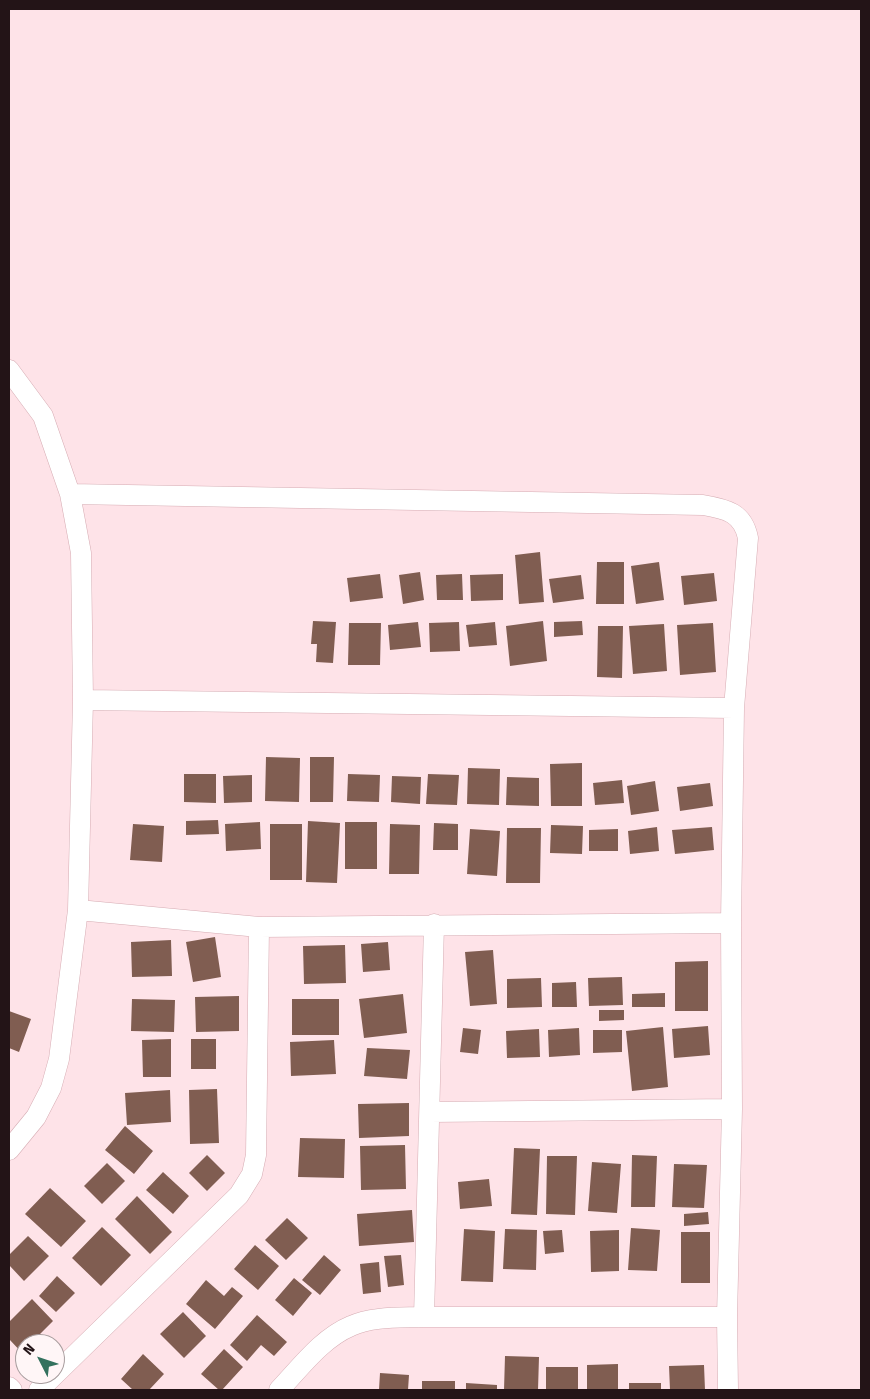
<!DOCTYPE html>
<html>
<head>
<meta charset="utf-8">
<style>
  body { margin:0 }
  #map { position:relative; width:870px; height:1399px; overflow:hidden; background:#fee3e8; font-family:"Fira Sans",sans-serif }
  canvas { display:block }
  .frame { position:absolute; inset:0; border:10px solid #231417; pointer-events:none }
  .north { position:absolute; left:15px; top:1334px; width:50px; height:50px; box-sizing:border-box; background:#fff6f7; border:1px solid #a79c9d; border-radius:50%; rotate:311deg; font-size:14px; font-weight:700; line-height:20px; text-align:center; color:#231417 }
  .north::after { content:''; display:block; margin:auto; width:18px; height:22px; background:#33715e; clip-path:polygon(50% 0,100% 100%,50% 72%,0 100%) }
</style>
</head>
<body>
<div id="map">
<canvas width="870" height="1399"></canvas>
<div class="frame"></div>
<div class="north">N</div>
</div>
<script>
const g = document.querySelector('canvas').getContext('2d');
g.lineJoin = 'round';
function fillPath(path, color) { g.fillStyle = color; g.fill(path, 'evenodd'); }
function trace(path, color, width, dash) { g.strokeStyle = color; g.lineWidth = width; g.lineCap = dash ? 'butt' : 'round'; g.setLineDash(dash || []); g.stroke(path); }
fillPath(new Path2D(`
  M540,552L544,602L519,604L515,555Z
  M597,562H624V604H596Z
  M659,562L664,600L636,604L631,566Z
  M420,572L424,600L403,604L399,575Z
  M714,573L717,601L684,605L681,576Z
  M380,574L383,598L350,602L347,578Z
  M462,574L463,600H437L436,575Z
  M503,574V600L471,601L470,575Z
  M581,575L584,599L553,603L549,579Z
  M313,621L336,622L333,663L316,662L317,644H311Z
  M543,621L547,661L510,666L506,626Z
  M582,621L583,635L554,637V622Z
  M418,622L421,647L390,650L388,625Z
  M459,622L460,651L430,652L429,623Z
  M495,622L497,645L469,647L466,625Z
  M349,623H381L380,665H348Z
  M713,623L716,672L680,675L677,625Z
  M664,624L667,671L633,674L629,626Z
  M598,626H623L622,678L597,677Z
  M266,757L300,758L299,802L265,801Z
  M310,757H334L333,802H310Z
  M582,763V806H551L550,764Z
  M468,768L500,769L499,805L467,804Z
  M184,774H216V803L184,802Z
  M348,774L380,775L379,802L347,801Z
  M428,774L459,775L457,805L426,804Z
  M252,775V802L224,803L223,776Z
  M392,776L421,777L420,804L391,802Z
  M507,777L539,778V806L506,805Z
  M622,780L624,803L595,805L593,783Z
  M655,781L659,811L631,815L627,786Z
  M710,783L713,806L680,811L677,787Z
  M218,820L219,834L186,835V821Z
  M308,821L340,823L337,883L306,882Z
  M260,822L261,849L226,851L225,824Z
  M345,822H377V869H345Z
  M434,823L458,824V850H433Z
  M133,824L164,826L162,862L130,860Z
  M270,824H302V880H270Z
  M390,824L420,825L419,874H389Z
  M551,825L583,826L582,854L550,853Z
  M657,827L659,851L630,854L628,831Z
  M712,827L714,850L675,854L672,830Z
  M507,828H541L540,883H506Z
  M470,829L500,831L497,876L467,874Z
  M618,829V851H589V830Z
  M215,937L221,977L193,982L186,942Z
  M171,940L172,976L132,977L131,942Z
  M388,942L390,970L363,972L361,944Z
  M345,945L346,983L304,984L303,946Z
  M493,950L497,1004L470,1006L465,952Z
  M708,961V1011H675V962Z
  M622,977L623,1005L589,1006L588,978Z
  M541,978L542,1007L507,1008V979Z
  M576,982L577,1007H552V983Z
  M665,993V1007H632V994Z
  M403,994L407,1033L364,1038L359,999Z
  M239,996V1031L196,1032L195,997Z
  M132,999L175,1000L174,1032L131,1031Z
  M292,999H339V1035H292Z
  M599,1010H624V1020L599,1021Z
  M9,1011L31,1019L19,1052L9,1048Z
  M708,1026L710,1055L674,1058L672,1029Z
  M663,1027L668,1087L632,1091L626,1031Z
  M463,1028L481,1030L478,1054L460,1052Z
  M579,1028L580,1055L549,1057L548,1030Z
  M539,1029L540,1057L507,1058L506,1031Z
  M593,1030H622V1052L593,1053Z
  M171,1039V1077H143L142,1040Z
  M191,1039H216V1069H191Z
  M334,1040L336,1074L291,1076L290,1042Z
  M367,1048L410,1050L407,1079L364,1076Z
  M217,1089L219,1143L190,1144L189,1090Z
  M170,1090L171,1122L127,1125L125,1093Z
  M409,1103V1136L359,1138L358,1104Z
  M125,1126L153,1151L134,1174L105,1150Z
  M300,1138L345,1139L344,1178L298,1177Z
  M405,1145L406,1189L361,1190L360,1146Z
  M514,1148L540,1149L537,1215L511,1214Z
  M207,1155L225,1173L207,1191L189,1173Z
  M632,1155L657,1156L655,1207H631Z
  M547,1156H577L575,1215L546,1214Z
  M592,1162L621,1164L617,1213L588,1211Z
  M107,1163L125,1181L102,1204L84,1186Z
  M674,1164L707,1165L704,1208L672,1207Z
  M163,1172L189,1196L173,1214L146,1190Z
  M489,1179L492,1206L460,1209L458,1182Z
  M50,1188L86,1221L61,1247L25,1214Z
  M137,1196L172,1232L150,1254L115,1219Z
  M412,1210L414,1242L359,1246L357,1214Z
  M708,1212L709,1224L684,1226V1214Z
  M287,1218L308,1238L286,1260L265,1240Z
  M102,1227L131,1255L101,1286L72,1258Z
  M631,1228L660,1230L657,1271L628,1270Z
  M464,1229L495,1231L493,1282L461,1281Z
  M505,1229L537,1230L536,1270L503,1269Z
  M562,1230L564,1252L545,1254L543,1231Z
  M619,1230V1271L591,1272L590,1231Z
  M681,1232H710V1283H681Z
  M28,1236L49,1256L24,1281L9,1265V1255Z
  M255,1245L279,1266L258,1290L234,1269Z
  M324,1255L341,1270L320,1295L302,1280Z
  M401,1255L404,1285L388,1287L384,1256Z
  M379,1262L381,1292L363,1294L360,1264Z
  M57,1276L75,1293L56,1312L39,1296Z
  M294,1278L312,1293L293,1316L275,1300Z
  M206,1280L224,1296L232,1287L243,1296L215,1329L186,1304Z
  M32,1299L53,1321L39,1335L46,1343L25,1344V1356L9,1339V1322Z
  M183,1312L206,1336L184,1358L160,1334Z
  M257,1315L287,1342L274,1356L261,1345L247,1361L230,1345Z
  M224,1349L243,1367L222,1390H219L201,1374Z
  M143,1354L164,1374L149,1390H133L121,1379Z
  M505,1356L539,1357L538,1390H504Z
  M618,1364V1390H587V1365Z
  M704,1365L705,1390H670L669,1366Z
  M546,1367H578V1390H546Z
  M380,1373L409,1375L408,1390H379Z
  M422,1381H455V1390H422Z
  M466,1383L497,1385V1390H466Z
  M629,1383H661V1390H629Z`), '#805d51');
const street = new Path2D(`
  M9,370L43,416L70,494L81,553L83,700L78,910L59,1059L51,1088L36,1117L9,1150
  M70,494L703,505C727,509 743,513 748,538L734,708L731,923L732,1109L727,1317L728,1390
  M83,700L734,708
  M78,910L259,927L731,923
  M430,1112L732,1109
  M424,1317L434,924
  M9,1387L12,1390
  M39,1390L239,1195L252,1174L256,1155L259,927
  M279,1390C300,1368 322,1338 351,1326C372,1316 401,1318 424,1317H727`);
trace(street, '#d6acb3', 21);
trace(street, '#fff', 20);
</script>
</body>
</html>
